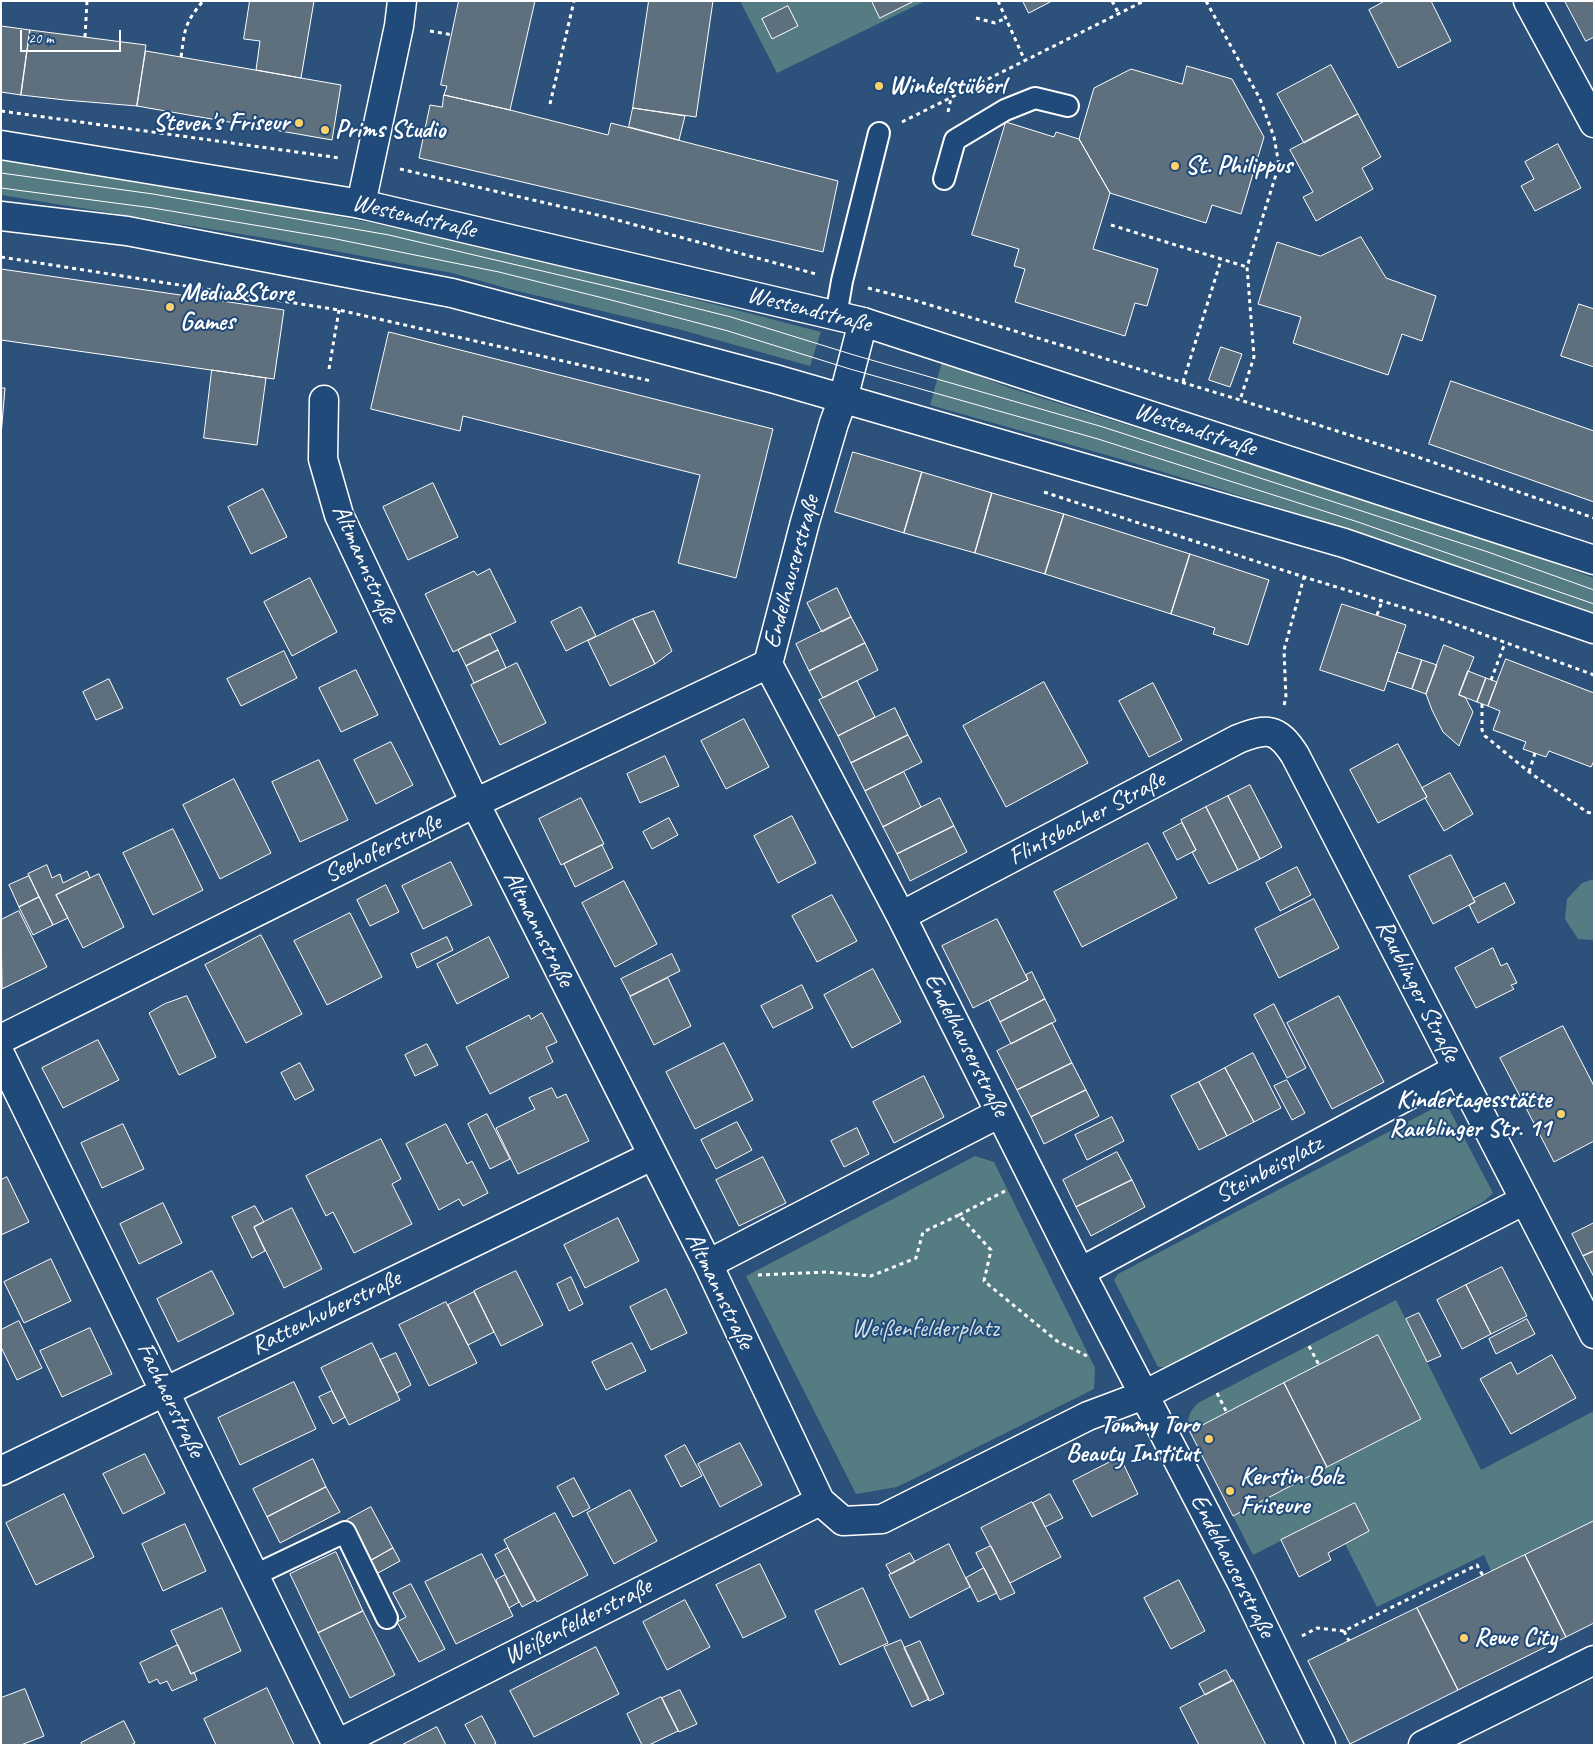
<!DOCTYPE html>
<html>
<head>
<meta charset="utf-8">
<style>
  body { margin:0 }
  #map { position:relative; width:1595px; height:1746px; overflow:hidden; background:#2c517b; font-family:Caveat,sans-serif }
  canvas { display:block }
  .frame { position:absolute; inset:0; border:2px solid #fff; pointer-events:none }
  .scale { position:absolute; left:20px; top:30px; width:101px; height:22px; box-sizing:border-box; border:2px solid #fff; border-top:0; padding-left:6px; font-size:15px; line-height:18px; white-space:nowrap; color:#fff; -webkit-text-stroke:4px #1f4a7a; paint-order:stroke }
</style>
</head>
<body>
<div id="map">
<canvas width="1595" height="1746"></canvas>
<div class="frame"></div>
<div class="scale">20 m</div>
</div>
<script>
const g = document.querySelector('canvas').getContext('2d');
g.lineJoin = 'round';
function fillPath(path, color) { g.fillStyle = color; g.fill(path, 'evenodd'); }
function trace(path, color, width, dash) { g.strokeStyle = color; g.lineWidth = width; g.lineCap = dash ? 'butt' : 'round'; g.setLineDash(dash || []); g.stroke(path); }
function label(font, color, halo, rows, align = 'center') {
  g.font = font + ' Caveat,sans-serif'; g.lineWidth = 4; g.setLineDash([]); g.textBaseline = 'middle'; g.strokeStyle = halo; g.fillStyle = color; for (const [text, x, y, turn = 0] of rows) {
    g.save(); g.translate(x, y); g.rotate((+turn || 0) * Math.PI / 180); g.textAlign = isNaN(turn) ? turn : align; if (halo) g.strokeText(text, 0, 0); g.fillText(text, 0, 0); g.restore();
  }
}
fillPath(new Path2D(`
  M740,1H925L777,73Z
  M1,158C140,181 278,203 416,232C552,261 686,297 821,332L810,366L678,329L513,290L452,273L277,240L1,195Z
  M942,362L1010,388L1418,517L1526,553L1594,578V615L1358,532L1124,460L930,405Z
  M1594,879V940L1578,939L1565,919L1567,899L1582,883Z
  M1447,1105L1493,1193L1483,1202L1173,1365L1165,1367H1158L1114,1280L1118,1274L1434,1108Z
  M975,1156L994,1162L1095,1368L1094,1389L897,1487L856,1494L746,1276Z
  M1396,1300L1481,1470L1594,1411V1521L1491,1571L1484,1555L1377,1607L1345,1544L1369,1531L1355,1503L1253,1555L1233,1516L1421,1419L1378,1335L1190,1432C1186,1418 1189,1412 1198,1403Z`), '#547c82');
const building = new Path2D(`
  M250,1H314L301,78L256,70L260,41L244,39Z
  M459,1H535L510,110L444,95L447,86L441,85Z
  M649,1H713L696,117L633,108Z
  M872,1H914L880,18Z
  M1023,1H1052L1029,13Z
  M1385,1H1431L1451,41L1398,68L1369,10Z
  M1565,1H1594V37L1586,41Z
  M788,6L798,26L772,39L762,19Z
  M1,26L30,30L21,95L1,92Z
  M30,30L146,45L137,106L65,100L21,95Z
  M146,51L341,85L332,140L137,106Z
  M1331,65L1358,114L1304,143L1277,94Z
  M1187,66L1232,79L1264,137L1241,214L1212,205L1206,223L1110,193L1079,139L1094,88L1131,69L1182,84Z
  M444,95L510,110L608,135L611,123L838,181L823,252L419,158L430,105L442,107Z
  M633,108L685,116L679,140L629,127Z
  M1358,114L1381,157L1362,168L1373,189L1316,221L1303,197L1313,192L1290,150Z
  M1006,122L1054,137L1056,132L1079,139L1110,193L1093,249L1158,269L1147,306L1135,303L1125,336L1015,302L1025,269L1014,266L1019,249L972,235Z
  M1558,144L1581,188L1535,211L1521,186L1534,179L1525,162Z
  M1361,237L1386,278L1436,296L1422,341L1402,334L1388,375L1293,343L1301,317L1258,304L1277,242L1320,256Z
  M1,269L284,310L274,379L1,340Z
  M1579,304L1594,309V367L1561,356Z
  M389,332L773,429L736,578L678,563L700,475L463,416L460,431L371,409Z
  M1221,347L1242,354L1230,387L1209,380Z
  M212,370L266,378L257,445L204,438Z
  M1451,381L1594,431V502L1429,444Z
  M1,388H5L1,436Z
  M853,452L922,472L904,533L835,512Z
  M922,472L992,493L975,553L904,533Z
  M433,483L458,537L408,560L383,507Z
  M263,489L287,537L251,554L228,507Z
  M992,493L1064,514L1045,574L975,553Z
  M1064,514L1190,554L1171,614L1045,574Z
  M1190,554L1269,580L1248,645L1213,634L1215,628L1171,614Z
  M490,569L516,622L453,652L425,594L474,571L477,575Z
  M310,578L337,632L292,656L264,602Z
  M837,588L851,617L822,632L807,603Z
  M1342,604L1406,625L1384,691L1320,670Z
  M581,607L596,636L566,651L551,622Z
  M654,611L672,651L655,664L633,619Z
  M851,617L865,643L809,671L796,644Z
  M633,619L655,664L610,686L588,641Z
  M490,634L498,650L466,666L458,650Z
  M865,643L878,670L823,698L809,671Z
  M1444,645L1474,657L1459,695L1465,697L1473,712L1459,746L1443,732L1432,710L1426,694Z
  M498,650L506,668L474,683L466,666Z
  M284,651L297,678L241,706L227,679Z
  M1397,652L1422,660L1412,689L1388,681Z
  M1506,659L1594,693V761L1591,767L1549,751L1546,757L1523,749L1526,742L1493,730L1500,711L1488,706Z
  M1422,660L1437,665L1426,694L1412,689Z
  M517,663L546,723L500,745L471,685Z
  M356,670L378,715L341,732L319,688Z
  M1468,671L1486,678L1477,702L1459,695Z
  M1486,678L1497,682L1488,706L1477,702Z
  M109,679L123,708L96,720L83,692Z
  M857,681L875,717L838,736L819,700Z
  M1044,682L1088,763L1006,807L963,726Z
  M1153,683L1182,740L1149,757L1119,701Z
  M895,708L908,735L851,763L838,736Z
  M744,719L769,767L726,789L701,741Z
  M908,735L922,762L865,791L851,763Z
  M391,742L413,785L376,804L354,760Z
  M1398,744L1427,797L1378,823L1350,770Z
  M665,756L679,786L640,803L627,774Z
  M319,760L348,820L300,842L272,782Z
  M904,772L921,807L883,827L865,791Z
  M1450,773L1473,814L1444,831L1425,798L1427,797L1422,788Z
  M234,779L271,853L220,879L183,805Z
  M1250,785L1282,847L1260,859L1228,796Z
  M1228,796L1260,859L1238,870L1206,807Z
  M581,798L604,844L561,865L539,819Z
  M940,798L954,826L897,854L883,827Z
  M1206,807L1238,870L1209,884L1192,852L1196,850L1181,820Z
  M792,816L816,863L778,883L754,836Z
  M669,818L678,835L652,849L643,832Z
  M1182,823L1196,850L1177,860L1163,833Z
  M954,826L967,852L910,881L897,854Z
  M173,829L203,890L153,915L123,853Z
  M1148,843L1177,898L1082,947L1054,892Z
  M602,845L613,868L575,887L564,864Z
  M1451,855L1475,902L1433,924L1409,876Z
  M451,862L472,905L423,929L402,886Z
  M47,865L52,878L60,874L63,883L87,871L90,878L56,895L68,918L53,925L28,874Z
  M1297,867L1311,895L1280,911L1266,883Z
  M99,874L124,927L83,948L56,895Z
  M29,876L39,897L19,907L9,885Z
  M624,881L657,944L615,967L582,903Z
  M1505,883L1515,903L1478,923L1469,905L1475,902L1473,899Z
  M386,885L399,912L370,926L357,900Z
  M832,895L857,941L817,962L792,916Z
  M39,897L53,925L33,935L19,907Z
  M1314,899L1339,948L1279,978L1255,929Z
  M19,911L47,967L2,989L1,920Z
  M350,913L382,977L327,1005L294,941Z
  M997,919L1028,980L973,1008L942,946Z
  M261,935L302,1014L246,1043L205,965Z
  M447,937L453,950L417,968L411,954Z
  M489,937L509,977L457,1004L437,964Z
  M1493,948L1501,966L1507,963L1517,983L1511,985L1514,989L1476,1008L1455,968Z
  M672,954L680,971L630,996L621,979Z
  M873,969L901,1022L852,1048L824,995Z
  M1032,972L1045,999L1000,1022L989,1000L1028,980L1026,975Z
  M668,978L691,1026L654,1045L630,997Z
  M802,985L813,1008L773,1028L761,1006Z
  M187,996L216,1057L179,1075L149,1013L164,1004Z
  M1339,996L1384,1082L1332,1109L1287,1023Z
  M1045,999L1056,1021L1011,1044L1000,1022Z
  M1274,1004L1306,1068L1287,1078L1254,1015Z
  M542,1013L557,1042L546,1047L553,1062L490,1094L466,1047L529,1015L531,1019Z
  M1052,1023L1072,1063L1017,1090L997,1051Z
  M1563,1026L1594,1086V1141L1554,1162L1500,1058Z
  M98,1040L119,1080L63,1108L42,1068Z
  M724,1043L753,1100L695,1129L666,1072Z
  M427,1044L438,1065L415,1076L405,1055Z
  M1253,1053L1281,1108L1254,1122L1225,1068Z
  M300,1063L314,1090L295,1100L281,1073Z
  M1072,1063L1086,1090L1031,1117L1017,1090Z
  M1225,1068L1254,1122L1227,1136L1199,1082Z
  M924,1076L944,1117L894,1143L873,1102Z
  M1287,1080L1305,1113L1292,1120L1274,1086Z
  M1199,1082L1227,1136L1199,1150L1171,1096Z
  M552,1088L557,1098L566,1094L589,1141L518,1174L496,1128L535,1109L529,1098Z
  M1086,1090L1099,1116L1044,1144L1031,1117Z
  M487,1114L510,1159L490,1169L468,1124Z
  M1112,1117L1124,1141L1087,1160L1075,1135Z
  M737,1122L752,1150L716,1169L701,1140Z
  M123,1124L144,1169L102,1188L81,1143Z
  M446,1124L467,1164L472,1161L488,1193L463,1206L459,1199L439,1210L406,1144Z
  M857,1128L869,1154L844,1167L831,1141Z
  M381,1139L401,1179L392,1184L412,1224L354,1253L333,1212L326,1216L306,1176Z
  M1117,1152L1132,1180L1076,1207L1063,1180Z
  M763,1157L786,1203L739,1226L716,1180Z
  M7,1177L29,1222L1,1235V1180Z
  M1132,1180L1145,1207L1091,1236L1076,1207Z
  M163,1203L182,1243L139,1264L120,1224Z
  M255,1206L264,1222L254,1227L265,1251L252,1258L232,1217Z
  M292,1208L322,1269L284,1288L254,1227Z
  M618,1218L639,1261L585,1288L564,1245Z
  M1594,1223V1251L1583,1256L1572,1234Z
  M1594,1251V1277L1583,1256Z
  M51,1259L71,1301L24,1323L4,1282Z
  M1502,1267L1527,1316L1491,1334L1466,1285Z
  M212,1271L234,1314L178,1342L157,1299Z
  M516,1271L543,1325L501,1346L474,1291Z
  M571,1277L583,1304L569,1311L557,1284Z
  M1466,1285L1491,1334L1462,1349L1437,1300Z
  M666,1289L687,1333L651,1350L630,1307Z
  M474,1292L494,1332L468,1345L448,1305Z
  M446,1302L477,1363L429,1386L399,1325Z
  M1419,1313L1441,1356L1427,1362L1406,1319Z
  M1527,1319L1535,1334L1496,1354L1489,1339Z
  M19,1321L42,1368L17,1380L1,1347V1330Z
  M90,1328L112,1374L62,1397L40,1351Z
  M1378,1335L1421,1419L1327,1467L1284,1383Z
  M372,1343L400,1400L349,1425L321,1368Z
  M632,1343L646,1371L606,1390L592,1362Z
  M396,1353L411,1385L397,1393L380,1360Z
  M1552,1355L1576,1398L1511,1434L1480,1379L1511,1362L1517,1374Z
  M294,1382L316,1429L240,1465L218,1418Z
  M1284,1383L1327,1467L1233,1516L1190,1432Z
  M332,1391L345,1417L333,1424L319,1397Z
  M740,1443L762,1485L720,1507L698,1464Z
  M685,1445L702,1476L681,1487L665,1456Z
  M145,1454L165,1493L123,1514L103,1474Z
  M1120,1457L1138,1494L1092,1517L1073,1481Z
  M313,1459L326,1487L267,1517L253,1489Z
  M574,1478L590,1508L573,1517L557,1487Z
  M326,1487L340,1512L280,1543L267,1517Z
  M630,1490L657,1541L614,1564L587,1513Z
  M64,1494L94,1557L36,1585L6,1523Z
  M1050,1494L1063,1518L1045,1527L1033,1503Z
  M1032,1502L1061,1557L1010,1583L981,1528Z
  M1355,1503L1369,1531L1328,1553L1331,1560L1299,1577L1281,1540Z
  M371,1507L393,1548L369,1561L347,1520Z
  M555,1513L588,1575L537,1602L504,1540Z
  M1594,1521V1623L1566,1637L1525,1555Z
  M185,1524L206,1571L163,1591L142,1544Z
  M949,1544L970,1587L910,1618L889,1575Z
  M991,1546L1015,1593L1000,1600L976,1553Z
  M393,1548L400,1561L378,1573L371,1561Z
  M508,1548L535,1600L522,1607L495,1555Z
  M336,1552L363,1611L318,1633L290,1574Z
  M910,1553L915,1562L891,1574L886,1565Z
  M482,1554L513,1616L456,1644L425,1582Z
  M1525,1555L1566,1637L1458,1690L1417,1608Z
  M760,1564L786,1617L743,1638L716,1585Z
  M984,1568L997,1593L978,1602L966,1578Z
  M505,1575L519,1602L509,1608L496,1580Z
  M1179,1580L1205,1631L1171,1649L1144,1598Z
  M411,1584L445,1649L419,1662L397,1622L406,1617L393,1593Z
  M863,1588L888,1643L840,1665L815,1611Z
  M685,1600L710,1647L667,1670L643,1622Z
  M222,1608L241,1651L191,1674L171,1631Z
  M1417,1608L1458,1690L1350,1744L1308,1661Z
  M363,1611L395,1675L350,1698L318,1633Z
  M901,1640L929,1699L912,1707L884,1647Z
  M920,1641L944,1694L929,1701L904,1648Z
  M178,1645L191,1674L194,1672L197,1680L172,1691L167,1681L160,1684L157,1679L149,1683L140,1663Z
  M596,1647L619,1694L534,1737L510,1691Z
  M1226,1670L1232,1681L1205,1695L1199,1684Z
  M1233,1680L1266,1745H1199L1180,1708Z
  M267,1688L294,1745H216L204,1719Z
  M25,1689L44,1736L21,1745H1V1698Z
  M680,1690L697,1724L679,1732L662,1698Z
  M661,1697L678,1731L649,1745H642L627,1714Z
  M482,1716L496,1743L493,1745H476L465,1725Z
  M124,1721L135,1743L131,1745H82L81,1743Z
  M437,1727L446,1745H402Z`);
fillPath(building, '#5e6f7e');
trace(building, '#fff', 1);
const lane = new Path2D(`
  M944,179L955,140L1005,110L1035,98L1068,106
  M836,316L842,281L879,133
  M255,1575L345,1532L387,1618`);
const street = new Path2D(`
  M1528,1L1594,123
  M361,204L399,26L402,1
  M863,322L843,399L834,423L805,522L768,664L901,916L1080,1272L1241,1581L1321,1745
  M324,400L323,459L339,515L475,803L708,1264L820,1501L843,1521L882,1519L1088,1416L1144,1395L1525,1200
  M901,916L1238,739C1267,728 1277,727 1295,755L1594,1334
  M1,1039L475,803L768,664
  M1,1056L337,1745
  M708,1264L1000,1113
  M1080,1272L1457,1069
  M1,1471L652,1156
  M337,1744L820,1501
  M1423,1745L1594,1660`);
const secondary = new Path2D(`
  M1,145L361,204L863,322L1594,560
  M1,216L127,231L452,293L775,379L1344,543L1594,629`);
trace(lane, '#fff', 24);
trace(street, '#fff', 31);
trace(secondary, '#fff', 31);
trace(new Path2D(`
  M998,1L1025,61
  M1112,1L1119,14
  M1206,1L1260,99L1274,137L1279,165L1247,267L1254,357L1240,400
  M976,18L995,23L1006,18
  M430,31L453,35
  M85,37L87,1
  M181,57C185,29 184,24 203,1
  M550,104L574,1
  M1,111L340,158
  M948,112L951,98
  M902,122L1144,1
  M400,169L606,217L816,274
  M1111,225L1247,267
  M1,257L339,310L651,381
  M868,288L907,298L1240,400L1412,455L1594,518
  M329,369L339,310
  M1183,382L1221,260
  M1044,492L1304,577L1444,620L1594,675
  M1377,615L1382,601
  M1491,680L1505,643
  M1482,704V730L1485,736L1529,772L1587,812L1594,814
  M1284,705L1286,698L1284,650L1304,577
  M1529,772L1535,753
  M959,1215L1005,1191
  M758,1275L827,1272L871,1276L916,1258L923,1232L959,1215L991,1250L984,1281L1057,1341L1087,1356
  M1309,1346L1319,1365
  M1217,1393L1227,1413
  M1344,1631L1349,1641
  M1302,1636L1317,1628L1344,1631L1477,1565L1483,1576`), '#fff', 3, [4, 4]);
trace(lane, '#1f4a7a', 20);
trace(street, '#1f4a7a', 28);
trace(secondary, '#1f4a7a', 28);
trace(new Path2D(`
  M1,173L153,194L389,235L619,289L731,317L854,355L1103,427L1488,552L1594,590
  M1,188L153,208L331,238L499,272L615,301L728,331L850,369L1098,439L1355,521L1594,604`), '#fff', 1);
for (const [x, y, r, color] of [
  [879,86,5,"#ffd166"],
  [299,123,5,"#ffd166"],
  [325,130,5,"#ffd166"],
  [1175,166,5,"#ffd166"],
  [170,307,5,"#ffd166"],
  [1561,1114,5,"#ffd166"],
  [1209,1439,5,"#ffd166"],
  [1230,1491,5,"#ffd166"],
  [1464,1638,5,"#ffd166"]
]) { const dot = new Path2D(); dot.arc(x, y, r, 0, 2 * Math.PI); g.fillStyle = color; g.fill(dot); trace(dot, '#1f4a7a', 2); }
label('bold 25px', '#fff', '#1f4a7a', [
  ["Winkelstüberl",889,86],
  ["Steven's Friseur",289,123,"right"],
  ["Prims Studio",335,130],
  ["St. Philippus",1185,166],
  ["Media&Store",180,293],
  ["Games",180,322],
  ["Kindertagesstätte",1551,1100,"right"],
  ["Raublinger Str. 11",1551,1129,"right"],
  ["Tommy Toro",1199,1425,"right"],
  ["Beauty Institut",1199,1454,"right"],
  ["Kerstin Bolz",1240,1477],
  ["Friseure",1240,1506],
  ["Rewe City",1474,1638]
], 'left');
label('25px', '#fff', '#1f4a7a', [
  ["Westendstraße",414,217,13],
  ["Westendstraße",809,310,14],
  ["Westendstraße",1195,430,18],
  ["Altmannstraße",364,564,66],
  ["Endelhauserstraße",792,572,-75],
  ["Flintsbacher Straße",1087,819,-28],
  ["Seehoferstraße",383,849,-26],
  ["Altmannstraße",538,929,63],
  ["Raublinger Straße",1417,991,63],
  ["Endelhauserstraße",966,1045,63],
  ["Steinbeisplatz",1269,1170,-28],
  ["Altmannstraße",719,1291,64],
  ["Rattenhuberstraße",326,1313,-26],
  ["Fachnerstraße",170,1400,64],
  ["Endelhauserstraße",1232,1566,63],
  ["Weißenfelderstraße",578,1622,-27]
]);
label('25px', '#d4dee0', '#1f4a7a', [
  ["Weißenfelderplatz",925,1329]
]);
</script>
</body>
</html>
